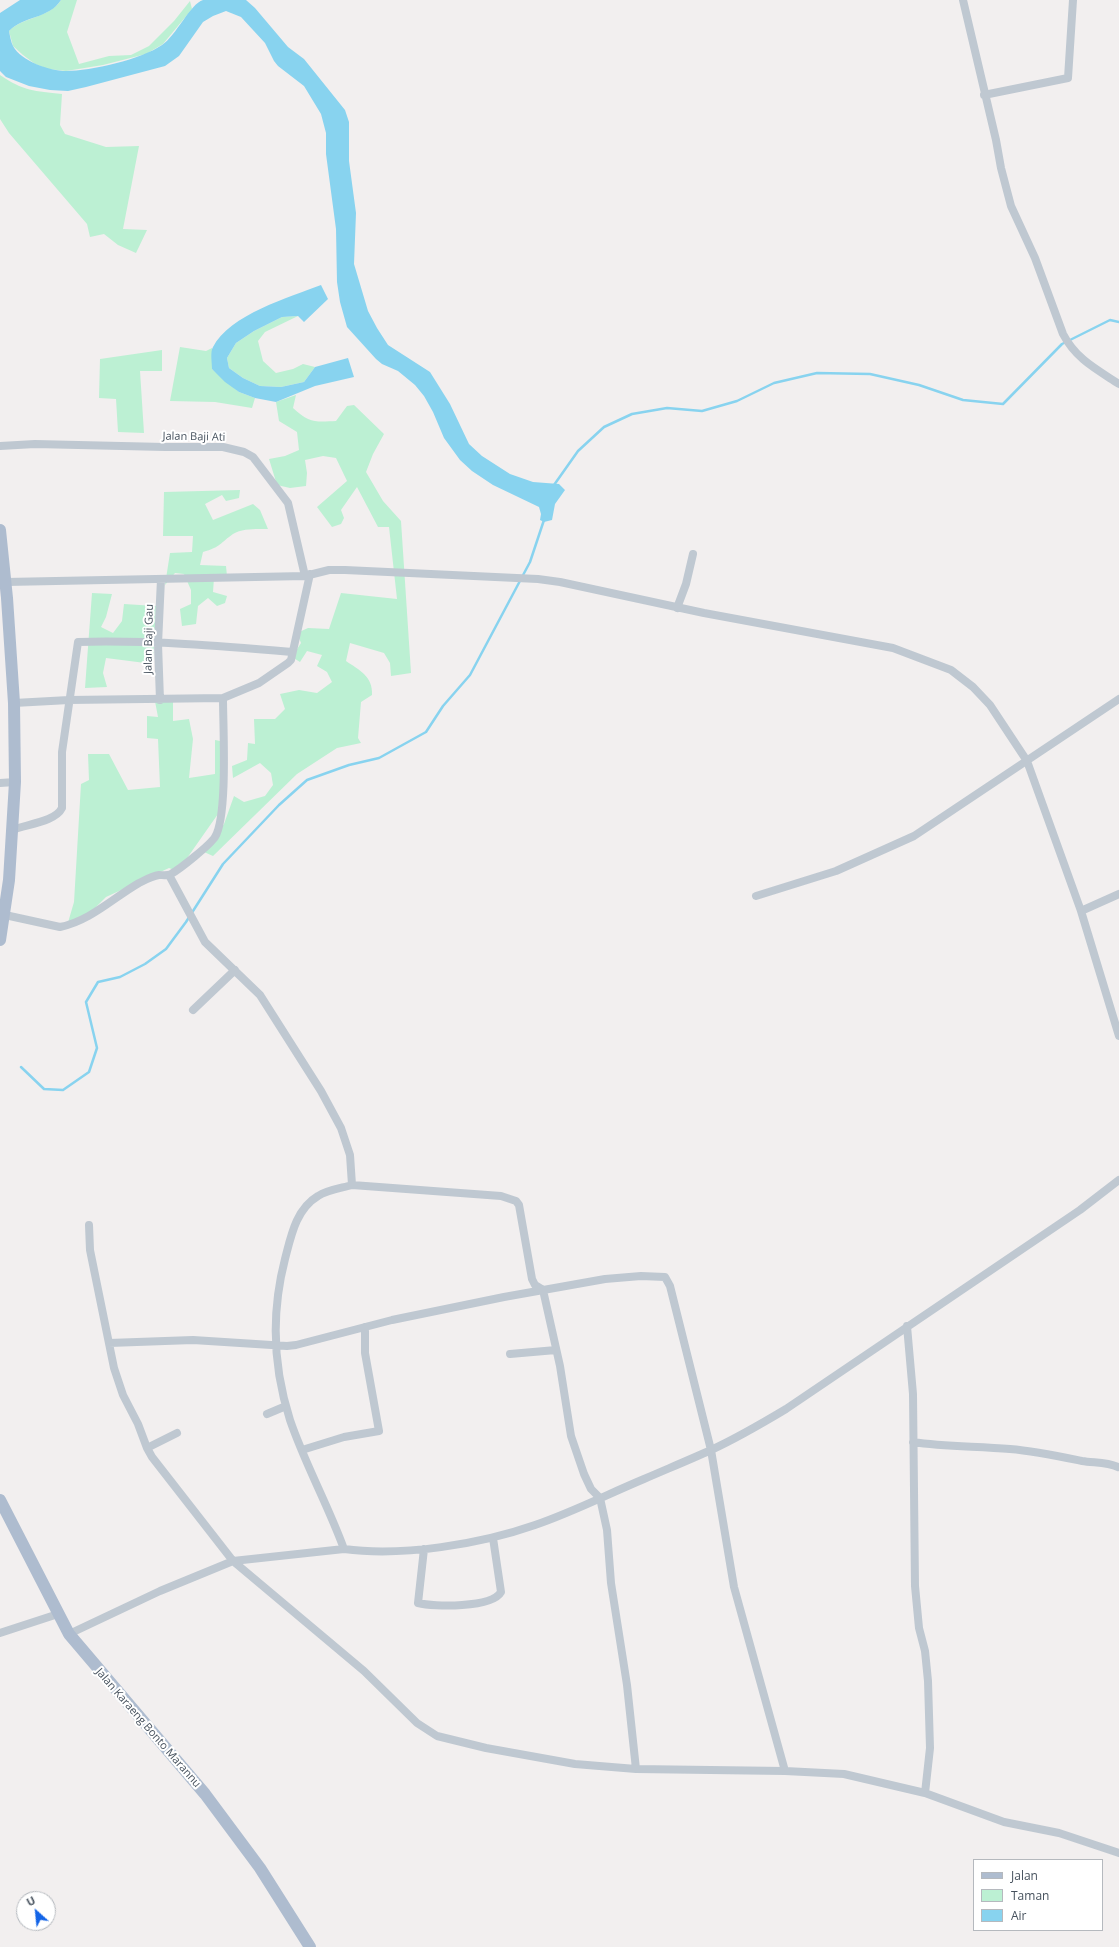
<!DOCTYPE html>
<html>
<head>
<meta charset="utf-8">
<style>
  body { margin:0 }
  #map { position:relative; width:1119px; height:1947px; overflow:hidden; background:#f2efef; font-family:"Open Sans",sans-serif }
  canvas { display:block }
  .legend { position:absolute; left:973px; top:1859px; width:130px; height:72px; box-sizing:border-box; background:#fff; border:1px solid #b5b9be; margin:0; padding:5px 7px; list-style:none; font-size:12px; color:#46515d }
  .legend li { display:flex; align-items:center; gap:8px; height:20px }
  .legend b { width:20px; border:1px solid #b5b9be }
  .north { position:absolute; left:16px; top:1891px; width:40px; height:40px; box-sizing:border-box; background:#fff; border:1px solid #b5b9be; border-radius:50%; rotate:333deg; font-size:11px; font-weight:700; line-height:16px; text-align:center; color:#46515d }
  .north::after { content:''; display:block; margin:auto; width:14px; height:18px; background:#1364e7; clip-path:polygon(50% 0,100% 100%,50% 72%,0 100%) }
</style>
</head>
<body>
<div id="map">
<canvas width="1119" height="1947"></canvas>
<ul class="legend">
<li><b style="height:5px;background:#aebccf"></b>Jalan</li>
<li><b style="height:11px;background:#bcf0d3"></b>Taman</li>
<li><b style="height:11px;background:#88d3ef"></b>Air</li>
</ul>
<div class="north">U</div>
</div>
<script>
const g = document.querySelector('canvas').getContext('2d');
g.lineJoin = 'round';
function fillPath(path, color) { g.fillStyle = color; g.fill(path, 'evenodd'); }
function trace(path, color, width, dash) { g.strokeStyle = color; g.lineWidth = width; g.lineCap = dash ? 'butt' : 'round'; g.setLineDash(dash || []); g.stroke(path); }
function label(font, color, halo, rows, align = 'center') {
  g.font = font + ' "Open Sans",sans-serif'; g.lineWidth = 4; g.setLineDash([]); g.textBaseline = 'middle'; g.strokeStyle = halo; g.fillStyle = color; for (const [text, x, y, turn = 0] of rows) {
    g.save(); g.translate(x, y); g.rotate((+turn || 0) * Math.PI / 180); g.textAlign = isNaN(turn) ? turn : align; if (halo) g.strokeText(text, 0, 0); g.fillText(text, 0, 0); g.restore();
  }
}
fillPath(new Path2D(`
  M61,0H77L67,32L79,64L109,56L131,55L149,46L174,21L190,1L192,9L163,44L146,54L103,65L66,71L48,69L35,64L23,55L13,46L9,31C22,17 50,18 61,0Z
  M0,75C23,91 35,91 62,94L60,125L65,134L106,147L139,146L123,229L147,230L136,253L118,245L104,234L90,237L87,224L9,133L0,119Z
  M298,316L265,332L258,341L263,361L276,373L293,369L303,364L315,367L304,382L281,387L260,386L243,378L229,368L227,358L236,343L254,331L282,317Z
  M180,347L206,351L212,348V369L239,392L255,398L252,408L215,402L170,401Z
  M162,350V371H140L144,433L118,432L116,399L99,398L100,359Z
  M296,395L293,408C309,423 315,422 336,421L347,406L354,405L384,434L373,454L366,472L383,501L401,521L411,673L391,676L390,663L384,653L350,643L346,661C359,670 373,676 372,695L361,702L358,738L361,743L337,748L297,774L213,856L204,852L224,824L234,796L244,802L265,796L273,785L271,773L260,763L233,778L232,766L247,760L248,743L255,744L254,719H275L285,709L280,694L299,690L317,693L332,682L327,672L317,666L322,655L307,651L300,662L292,657L301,643L297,633L308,628L329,629L341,593L397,599L389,527H378L357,487L341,510L344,518L341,524L332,527L317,507L347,481L336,458L323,456L305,460L307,473L306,486L290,488L277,485L269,459L285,456L299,450L297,432L279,421L276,402Z
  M240,490L239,498L226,501L222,495L205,504L213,520L253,504L260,510L268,529C257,529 243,528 233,534C220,543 221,547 203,552L200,565L226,566L227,576L214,578L213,592L227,596L225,603L217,606L208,598L198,606L196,624L182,626L180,609L191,604V590L184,574L175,573L165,585L170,553L192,552L193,536H163L164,492Z
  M92,593L112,594L106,617L101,627L113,633L122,621L124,604L156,606L153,664L106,658L103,673L107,687L85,688Z
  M154,696H173V721L189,719L193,739L189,778L215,774V740L225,742L218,814L185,861L179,864L177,871L169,868L106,897L87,916L67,926L74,902L81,784L89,780L88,754H109L128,790L160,787L158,739L147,738V716L158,717Z`), '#bcf0d3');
fillPath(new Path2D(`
  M20,0H61C49,19 23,16 9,31C10,36 11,42 13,46C21,61 50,71 66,71C91,71 142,59 162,45C176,36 190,4 203,0C213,0 234,0 246,0L255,8L288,47L304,59L345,110L349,122V161L356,213L354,264L368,311L377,328L388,345L430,372L450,404L469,444L482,456L510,474L533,482L559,484L565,490L555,504L552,520L544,522L540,520L541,514L539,507L493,485L472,471L460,460L444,438L433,412L424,396L415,385L398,371L382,364L376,359L347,327L340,302L337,282L336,229L326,154V133L321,114L304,86L278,66L274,61L265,43L241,17L226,11L213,16L203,22L179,56L165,66L86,87L68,91L50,90L29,86L6,77L0,71V13Z
  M321,285L328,299L304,322L298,316L282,317L254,331L236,343L227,358L229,368L243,378L260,386L281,387L304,382L315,367L348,358L354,377L315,386L276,402L255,398L239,392L225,382L212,369C212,362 210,352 213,347C229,315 290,297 321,285Z`), '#88d3ef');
trace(new Path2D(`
  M554,485L578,451L604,427L632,414L667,408L702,411L737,401L774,383L817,373L870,374L919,385L963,400L1003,404L1062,344L1110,320L1119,322
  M21,1067L44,1089L63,1090L89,1072L97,1048L86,1002L98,982L120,977L145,964L166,949L186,922L223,864L279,805L307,780L349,765L379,758L426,732L443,706L470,675L530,562L544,520`), '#88d3ef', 2.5);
trace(new Path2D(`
  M963,0L996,140L1001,168L1011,206L1035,258L1063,334C1076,359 1096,369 1119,384
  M984,95L1068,78L1073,0
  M0,446L35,444L165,447H223L244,452L253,457L288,503L305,576
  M6,582L305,576L329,570H345L538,579L560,582L704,613L893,648L951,670L973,687L990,705L1027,761L1081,911L1119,1036
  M677,608L686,584L693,554
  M160,700L158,644L161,579
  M14,703L69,700L223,698
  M0,783L15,782
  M12,830C27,824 55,822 62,808V752L78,642C149,640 221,646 292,652
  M169,875L205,942L260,995L321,1091L341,1128L350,1155L352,1185L501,1196L516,1201L519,1205L532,1279L535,1285L543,1290L560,1366L571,1436L584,1474L591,1489L600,1498L607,1530L611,1583L627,1685L636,1769
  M756,896L836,871L914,836L1119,699
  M1081,911L1119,894
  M5,915L60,927C90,921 113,898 139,883C145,880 152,876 159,875C163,875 167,876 171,874C180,869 210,845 215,837C228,816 223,727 223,698L259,683L288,663L291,660L310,574
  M193,1010L235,970
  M89,1225L90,1250L114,1368L123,1395L138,1424L147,1448L152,1457L233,1561L364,1671L417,1723L437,1736L486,1748L575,1764L636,1769L785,1771L844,1774L925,1793
  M907,1326L913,1394L915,1586L919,1628L925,1651L928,1681L930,1748L925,1793L1004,1822L1059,1833L1119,1853
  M109,1343L193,1340L287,1346L296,1345L392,1320L504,1297L605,1279L641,1276L665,1277L670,1286L711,1450L734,1587L785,1771
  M510,1354L556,1350
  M267,1414L286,1406
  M913,1442C945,1447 978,1446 1010,1449C1035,1451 1058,1456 1082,1461C1094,1463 1107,1462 1118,1467
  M147,1448L177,1433
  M302,1450L344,1437L379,1431L365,1353V1327
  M344,1549C328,1505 305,1464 290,1420C273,1367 271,1313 285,1259C291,1236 296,1209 318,1196C327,1190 342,1188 352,1185
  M424,1549L418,1603C434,1607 492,1608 501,1592L493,1538
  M0,1633L58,1614
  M69,1634L160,1591L233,1561L344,1549C402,1557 481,1544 535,1525C573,1512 608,1494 644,1479C667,1469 689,1460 711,1450C737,1438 761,1424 786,1409L1080,1210L1119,1180`), '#bfc8d1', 8);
trace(new Path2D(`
  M0,530L7,598L14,703L15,782L9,880L0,940
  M0,1500L69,1634L205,1794L260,1868L310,1947`), '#aebccf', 12);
label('11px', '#46515d', '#fff', [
  ["Jalan Baji Ati",194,437,1],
  ["Jalan Baji Gau",149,639,-89],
  ["Jalan Karaeng Bonto Marannu",148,1728,49]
]);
</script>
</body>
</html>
